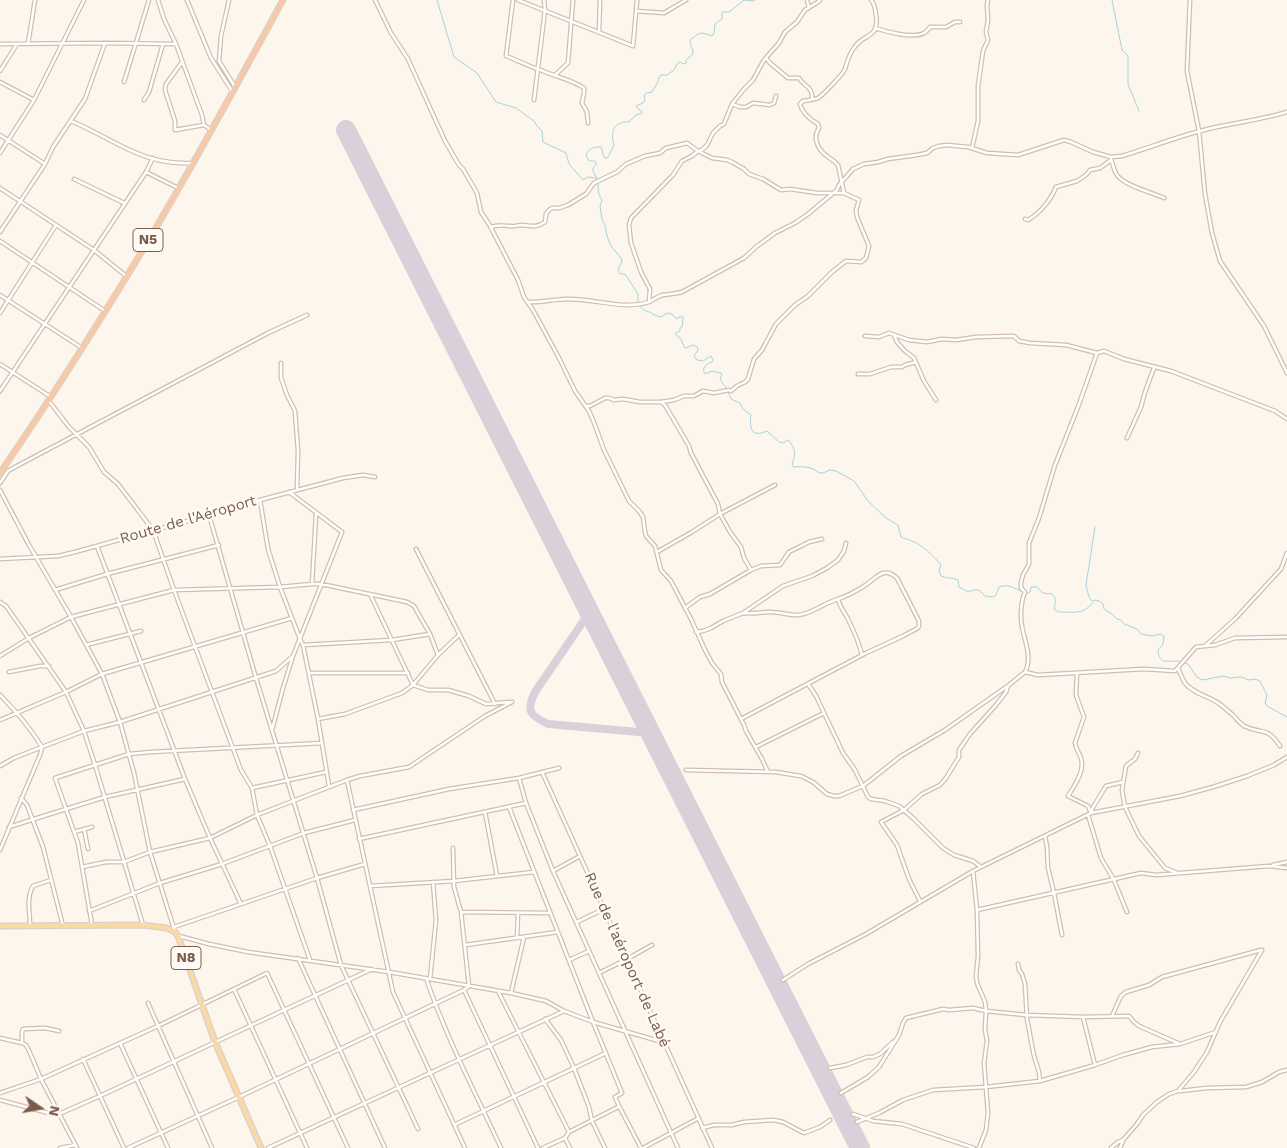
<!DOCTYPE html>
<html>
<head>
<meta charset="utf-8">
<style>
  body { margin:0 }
  #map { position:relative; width:1287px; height:1148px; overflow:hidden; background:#fdf6ec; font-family:"Work Sans",sans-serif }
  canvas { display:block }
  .north { position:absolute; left:15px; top:1083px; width:50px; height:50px; -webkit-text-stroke:4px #fffaf3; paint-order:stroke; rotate:102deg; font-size:14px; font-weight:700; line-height:20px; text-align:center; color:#7a5c4d }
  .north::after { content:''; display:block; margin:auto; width:18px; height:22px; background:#7a5c4d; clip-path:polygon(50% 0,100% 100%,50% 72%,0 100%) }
</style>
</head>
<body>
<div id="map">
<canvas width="1287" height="1148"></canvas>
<div class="north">N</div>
</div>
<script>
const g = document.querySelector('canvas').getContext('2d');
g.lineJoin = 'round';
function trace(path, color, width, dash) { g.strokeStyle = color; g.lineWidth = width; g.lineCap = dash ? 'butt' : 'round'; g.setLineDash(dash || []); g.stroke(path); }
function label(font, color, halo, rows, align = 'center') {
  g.font = font + ' "Work Sans",sans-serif'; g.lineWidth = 5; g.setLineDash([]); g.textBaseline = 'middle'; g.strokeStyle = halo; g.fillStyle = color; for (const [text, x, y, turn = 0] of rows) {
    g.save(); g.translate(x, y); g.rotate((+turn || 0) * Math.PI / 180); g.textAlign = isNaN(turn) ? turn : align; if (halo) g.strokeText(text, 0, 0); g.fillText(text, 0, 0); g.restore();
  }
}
trace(new Path2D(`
  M437,0L454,57L477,73L496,102L516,108L534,121L537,126L542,131L543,142L566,153L569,164L583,180L588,177L596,178
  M755,0L753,1L744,0L729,12H722V19L715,24L714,33L712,36L703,33L698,34L690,40C690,45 693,48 693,54L686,60V63L684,64L680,62L677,64L674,70L667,75H661L659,77L658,82L652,92L646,93L644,95L645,100L643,103L636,106L638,109L642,111V113L636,115L629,122C614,121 610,132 614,145L608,157L605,158C602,155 603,151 601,147C593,147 589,148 586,155C589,164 591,159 596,162V165L593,168V171C594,173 596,177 597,179C599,187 597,193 602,200L600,206L602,219L605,225L607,236L611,246L621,258L622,261L618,270L620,274H625L638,294C637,300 639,308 646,311C647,312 649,312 650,312C654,315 656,316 661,317L667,313L672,314L676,319L679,317H683L682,327L680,328V331L676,333V335L681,339L684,347L686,348L693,345L697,347L698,350L694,356L697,360L703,361L711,356L713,360L712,362C706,364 701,368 705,374L712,371L721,373L722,375L720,379L723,384L726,387L731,399L740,403L743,409L751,415C749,429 752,438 767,431L779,442L783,443L788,440C797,450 795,454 792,465L794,467C802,466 814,467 819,473H823L830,470L836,471L854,481L868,501L886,518L898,525L901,537C905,539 908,539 912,541C921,544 935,557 941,565L939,571L941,576C947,579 952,577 958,580L959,587L968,592L973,590H979L985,596L993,597L996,595L999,587C1009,583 1018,590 1026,594L1030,592L1031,587H1037L1043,593L1052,594C1056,598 1056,603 1054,607L1055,610L1059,612C1073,612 1084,615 1093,602
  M1112,0L1122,50L1128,56V84L1139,111
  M1092,601L1089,597L1086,585L1095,527
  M1093,601L1095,600L1099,601L1103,604L1104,609L1112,614L1117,619L1121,620L1124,624L1137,629L1141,634L1153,636L1160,634L1164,636L1163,644L1158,650C1159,664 1166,661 1176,661C1181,661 1184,663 1188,664L1197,677L1202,680L1224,676L1230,678L1241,677L1249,680L1255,679L1260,681L1267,695L1265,703L1267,706L1287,717`), '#a5d3da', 1);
trace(new Path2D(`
  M589,613L535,692C526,711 529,715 548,724L650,733`), '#dbcfda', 8);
trace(new Path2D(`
  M346,130L860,1148`), '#dbcfda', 20);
const minor = new Path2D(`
  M158,0L164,19L176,44L202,115L204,125L211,130
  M187,0L211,58L232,91
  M229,0L221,36L219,61L235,87
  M375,0L391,33L408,59L445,141L459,165L463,169L477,193L481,212L489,224L518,280L524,297L533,310L558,356L575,391L589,411L595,425L604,450L629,501L639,511L643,517L645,532L646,536L655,546L661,570L671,581L691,619L705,650L712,663L721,674L722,682L744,725L746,731L762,759L768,772
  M513,0L506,56C519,61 530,67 543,71C557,77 572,80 584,88V93L582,103L587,112L588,123
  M518,0L633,46L637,0
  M807,0L809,8
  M1190,0L1187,71L1199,131L1205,194L1212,233L1220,261L1264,326L1287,373
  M636,11L664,13L686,0
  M875,28C887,32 913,39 924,33C927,32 928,29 930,27H946L955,22H960
  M599,32L600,0
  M0,44L105,43L176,44
  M28,44L35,0
  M766,58L770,63L788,78H799C804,87 813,86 812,99
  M182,62L166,84L165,90L175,121V130L204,125
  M0,71L17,44
  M555,75L568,63L573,0
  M0,82L34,100
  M124,82L149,0
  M144,100L149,92L163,44
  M534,100L545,10L544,0
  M732,104L740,107H746L753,103L770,105L774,103L776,96
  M71,121C93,130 113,143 134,152C152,160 173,164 192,163
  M0,135L45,164
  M972,148L978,121V86L983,51L988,40L986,32L988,20L987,5L988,0
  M0,153L34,100L84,0
  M1111,160C1114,165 1113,170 1117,175C1125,186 1151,192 1164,198
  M146,172L153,158
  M74,179L124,203
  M0,188L94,250L126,276
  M1025,219L1028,220C1040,213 1051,200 1056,187L1077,181L1086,175L1090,170L1100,168L1111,160V157
  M491,227C499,224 502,226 510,226C514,227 518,225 522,225C532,226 536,228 545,222L546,214L549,210L552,208H559L568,205L586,194L594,183L617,172L626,164L645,156L660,153L666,148L687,143L698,151L712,158L727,160L732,162L744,169L749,174L763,179L781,190L790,189L817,193H844
  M0,232L45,164L53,147L85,99L105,43
  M0,241L105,311
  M0,295L82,348
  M649,301L650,289L641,272L631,243L629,225L631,218L673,175L682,161L692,156L698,151L702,150L707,145L713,133L720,126L724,124L732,104L744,89L753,80L764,60L779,43L785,32L797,22L805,10L818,2L820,0
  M528,302C541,303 554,299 567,299C587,299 606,304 625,305C633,305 641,305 649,302C653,300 658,296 663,295C670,294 675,294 682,292L744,258L756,247L775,233L795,223L808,214L837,190L839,185L853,169L864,164L878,162L888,159L917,155L927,153L933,148L939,146L947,145L968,147L987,153L1018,155L1064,140L1071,142L1093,152L1111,157L1122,156C1148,148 1174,138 1200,131C1229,123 1258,121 1287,112
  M0,313L56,225
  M894,335L897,342L905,351L914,358L924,381L936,400
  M865,336L879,337L889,333L909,340L927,342L942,339L956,340L976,337L1014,336L1019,341L1030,343L1066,345L1097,353
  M281,363V378L287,395L295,411L298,451L297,490
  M0,364L51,397
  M858,374H870L891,367H902L905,365L916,362
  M0,391L146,172L178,188
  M49,401L69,427L89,447L104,472L118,484L153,530L174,590L241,770L252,788L257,815L270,846L310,960
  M661,402L665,405L689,446L691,453L718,504L720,514L730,532L741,547L744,558L751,570
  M586,406H590L605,398H609L614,400L623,399L640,402H661L674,400L684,396H694L703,391L714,393L729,390L731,391L737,386L745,382L748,379L754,359L762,350L776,324L795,305L808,296L832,272L846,261L861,262L866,258L869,246L857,217L856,210L859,200L844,193L838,165C835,161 832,160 828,157C818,150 812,138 819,128L818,124C811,120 802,113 800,104L803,101C807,100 814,100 818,98C822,96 844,73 845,69C847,62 849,54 854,48C863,33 880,39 876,15C875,9 875,4 871,0
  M1127,438L1141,407L1145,392L1154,368
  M0,483L8,471L15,467L268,333L307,315
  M0,490L29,545L71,617L102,674L120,722L134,773L150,852L175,932
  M260,500L268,549L280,587L300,639L303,645L318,719L329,786
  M209,515L256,678L317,878L341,965L418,1129
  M97,546L185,779L210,838L241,904
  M416,549L495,704
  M657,552L692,532L720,514L775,485
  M0,559L58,556L75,552L209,515L260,500L343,478L363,475L375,477
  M312,584L316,514
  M55,590L107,574L219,545
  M370,594L413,685L428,690H448L469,696L486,704L510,702
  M838,599C840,608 843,610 847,617C853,629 859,642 862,655
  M0,602L6,606L66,692L84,731L95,765L143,925
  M685,608L700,597L710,594L751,570L761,566L780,565L789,552L809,542L822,539
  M696,632L703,631L711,628L723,621L743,613L783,586L812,576L827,568L838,560L844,551L846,543
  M86,645L141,631
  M303,645L392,640L430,634
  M1206,645L1235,619L1281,569L1287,553
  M0,656L29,638L71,617L174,590L280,587L312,584H321L407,602L414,606L430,634L438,655
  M1178,668C1180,673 1182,678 1185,683C1193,694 1210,696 1221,705C1225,708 1229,712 1233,715C1237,719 1239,723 1244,726C1262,735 1266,725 1280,746
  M9,672L40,666H49
  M1025,672C1033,658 1024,640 1022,626C1020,616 1021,601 1025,592L1021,588V582L1023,575L1029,564V543L1039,518L1055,465L1078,407L1097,353L1104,351L1124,359L1171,371L1275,411L1287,419
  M309,673H408
  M1077,673L1076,695L1084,717L1075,743C1076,749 1079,753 1081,758C1085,771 1075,785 1068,796L1088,806L1091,813
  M808,684L816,696L843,753L855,770L868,797L871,799L885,801L899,806L914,819L943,848L954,855L973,861L981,867
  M0,695C16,711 30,728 42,747L40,755L0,850
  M318,719L345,714L402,693L413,685L438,655L459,635
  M741,719L866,653L903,636L918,628L919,626V621L897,578C884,566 877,577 867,584C863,587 858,590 854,592C844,598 832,600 822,606C814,610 806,615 797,615C788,615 779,612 770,612C761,612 752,614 743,613
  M0,720L66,692L102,674L292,618
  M272,730L283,688L293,656L342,532L289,492
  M756,747L824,713
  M1138,753L1135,759L1126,766L1122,790L1125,807L1139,836L1165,868L1177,873
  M0,766L14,758L42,747L84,731L120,722L276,671L293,656
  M686,770L776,772L794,775L801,776L813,782L827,794L834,796H839L863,786L901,756L945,730L1009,685L1025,672L1038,675L1144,669L1175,671L1196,647L1215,645L1235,638L1287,637
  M542,772L712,1148
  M519,778L526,803L553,871L678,1148
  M347,780L393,992L465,1148
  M252,788L326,772
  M21,798L27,805L43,847L63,926
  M509,807L593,1022L622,1093L615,1097L619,1106L641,1148
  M353,810L449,789L519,778L559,768
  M485,812L497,876
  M1091,813L1092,809L1106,786L1123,782
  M1088,815L1101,858L1114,880L1127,912
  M9,827L66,809L105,797L185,779
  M84,829L88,849
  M74,832L92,827
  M1045,836L1047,847L1048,868L1054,893L1062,935
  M359,839L526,803
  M1273,865L1287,862
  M82,867L106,862H124L150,852L210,838L257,815L347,780L360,776L409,767L485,716L512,702
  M553,871L580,856
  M973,871L977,910L978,956L976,976L977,983L985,1002L986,1011L985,1029L987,1041L984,1063L988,1113L986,1130L979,1148
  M370,886L454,881L534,872
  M920,901L909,879L897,845L881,822L904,810L922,794L940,785L946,778L959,757V750L970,734L996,705L1006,692L1008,686
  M977,910L1141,873L1156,875L1269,866L1287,868
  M89,911L160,883L222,864L304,833L355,820
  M461,912L549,913
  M577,922L604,909
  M30,925C30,912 26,898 33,886L51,880
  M92,925L78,843L55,778L129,754L151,752L322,743
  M174,927L317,878L365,864
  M179,936L209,944L248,952L389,972L511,993L546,1001L564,1011L593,1022L659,1041H664
  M517,938L518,913
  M465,945L558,932
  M298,958L385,1148
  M569,960L589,951
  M1018,964L1019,970L1022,974L1025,984L1027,1019L1034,1056L1039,1072L1040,1081
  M599,973L627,959L652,945
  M426,978C446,1037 475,1092 501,1148
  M430,979L436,920L433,882
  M783,980L808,964L866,934L973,871L1091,813L1180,796L1213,787L1247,776L1274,765L1287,757
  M234,989L307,1148
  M464,990L538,1148
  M498,991L569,1132
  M511,993L524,937
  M148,1003L212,1148
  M1112,1016L1121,996L1126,992L1149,985L1162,977L1261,950
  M1083,1017L1095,1065
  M545,1019L561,1040L574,1068L589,1107L592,1121L605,1148
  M0,1038L22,1043L26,1045L30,1053L41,1079L77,1148
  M22,1043V1032L23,1029L45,1028L59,1031
  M120,1043L168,1148
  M83,1059L124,1148
  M830,1068L846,1065L867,1057H873L880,1054L893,1042
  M1180,1091L1207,1088L1246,1087L1262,1082L1279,1072L1287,1070
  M0,1093L41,1079L158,1026L267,973L348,1148
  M841,1093L868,1077L879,1067L899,1035L903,1023L906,1018L943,1009L949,1010L973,1008L986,1011L1026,1015L1083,1017L1129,1016L1134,1022L1139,1026L1180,1044
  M0,1100L52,1114H59L100,1096L372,969
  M853,1114L873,1121L902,1124L974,1148
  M857,1122L879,1113L903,1100L933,1090L986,1087L1040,1081L1095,1065L1123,1055L1152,1047L1180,1044L1216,1032
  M454,1125L606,1053
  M702,1128L714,1125H732L744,1122L773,1120L783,1122L804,1133L820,1127L830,1120
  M565,1138L570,1148
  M60,1148L75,1145
  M128,1148L239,1097L464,990L469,986L461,912L454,887L453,848
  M268,1148L564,1011
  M543,1148L565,1138L569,1132L618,1107
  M643,1148L697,1119
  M1111,1148L1118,1142L1123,1140L1137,1124L1143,1115L1157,1102L1169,1094L1178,1091L1194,1072L1207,1052L1220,1022L1262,950
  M1120,1148L1123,1141`);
const primary = new Path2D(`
  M0,926L143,925L167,928L175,932L178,936L215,1042L261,1148`);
const trunk = new Path2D(`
  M0,473C44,409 86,343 127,276C182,186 232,93 283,0`);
trace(minor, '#d1beb0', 5);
trace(primary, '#dad1cd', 7);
trace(trunk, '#dad1cd', 7);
trace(minor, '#fff', 2.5);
trace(primary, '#fbd9a5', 4.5);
trace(trunk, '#f9c8a4', 4.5);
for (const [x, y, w] of [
  [148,240,30],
  [186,958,30]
]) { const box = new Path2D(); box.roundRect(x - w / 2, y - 11.5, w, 23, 4); g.fillStyle = '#fffaf3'; g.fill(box); trace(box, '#7a5c4d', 1); }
label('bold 14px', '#7a5c4d', null, [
  ["N5",148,240],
  ["N8",186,958]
]);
label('15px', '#7a5c4d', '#fffaf3', [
  ["Route de l'Aéroport",188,520,-16],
  ["Rue de l'aéroport de Labé",627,960,66]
]);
</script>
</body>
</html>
